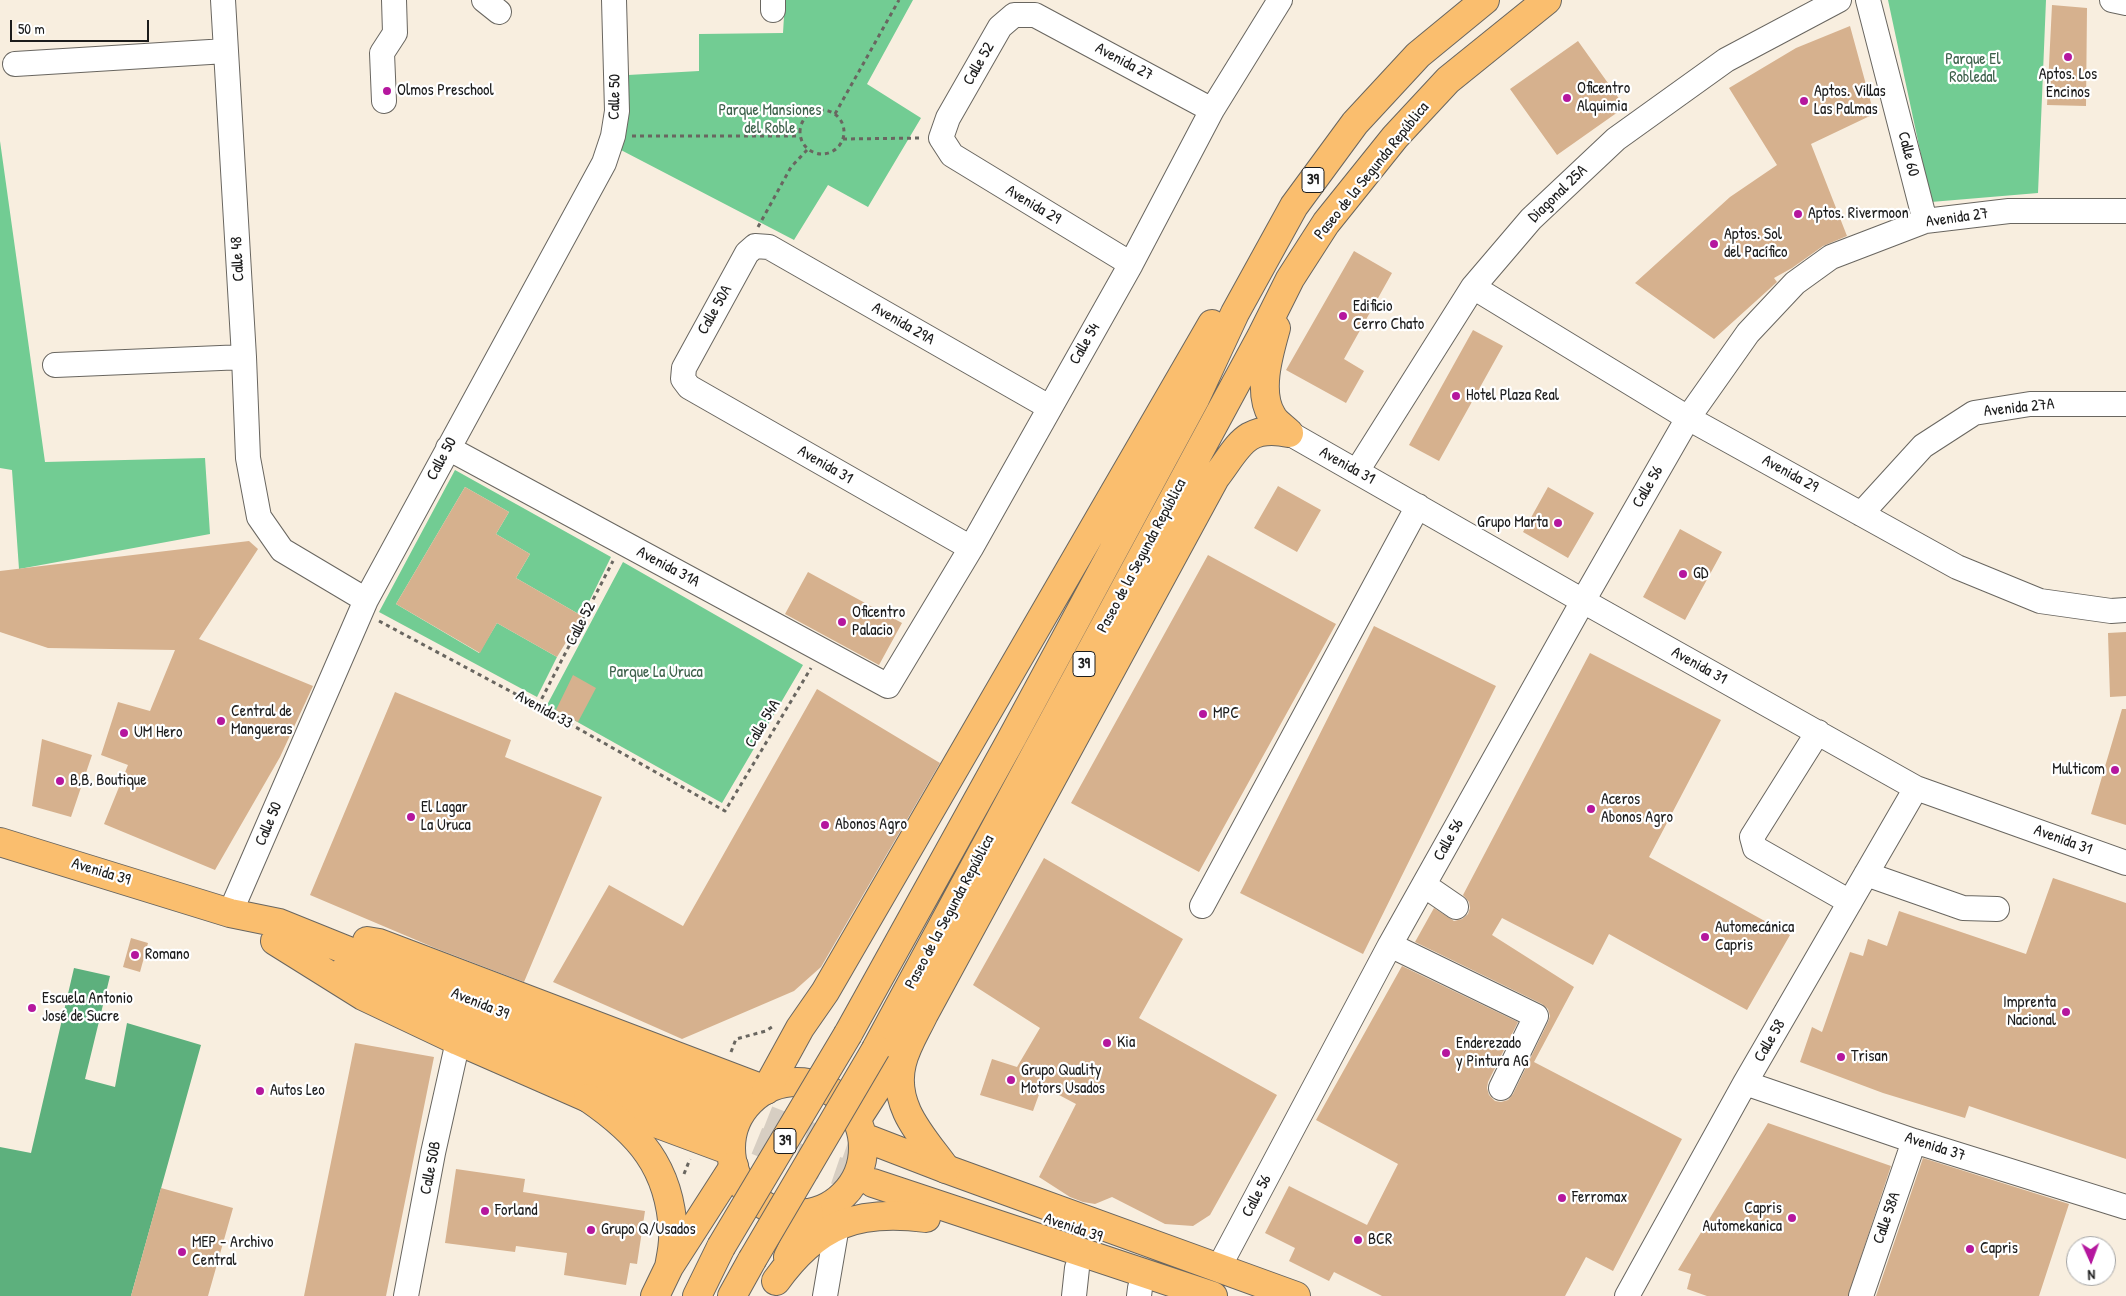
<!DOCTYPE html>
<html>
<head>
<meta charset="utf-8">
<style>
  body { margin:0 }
  #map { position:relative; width:2126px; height:1296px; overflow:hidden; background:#f8eedf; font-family:"Patrick Hand",sans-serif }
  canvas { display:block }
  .north { position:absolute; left:2066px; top:1236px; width:50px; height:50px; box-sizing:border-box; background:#fff; border:1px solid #a4a4a4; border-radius:50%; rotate:178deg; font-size:14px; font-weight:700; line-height:20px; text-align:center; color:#1c1c1c }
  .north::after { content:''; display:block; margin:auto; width:18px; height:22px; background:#b5179e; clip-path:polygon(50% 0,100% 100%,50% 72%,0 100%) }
  .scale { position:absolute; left:10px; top:20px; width:139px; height:22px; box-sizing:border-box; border:2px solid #1c1c1c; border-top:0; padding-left:6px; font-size:15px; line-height:18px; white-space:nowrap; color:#1c1c1c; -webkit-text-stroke:4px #fff; paint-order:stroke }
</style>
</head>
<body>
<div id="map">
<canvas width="2126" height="1296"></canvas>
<div class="north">N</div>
<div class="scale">50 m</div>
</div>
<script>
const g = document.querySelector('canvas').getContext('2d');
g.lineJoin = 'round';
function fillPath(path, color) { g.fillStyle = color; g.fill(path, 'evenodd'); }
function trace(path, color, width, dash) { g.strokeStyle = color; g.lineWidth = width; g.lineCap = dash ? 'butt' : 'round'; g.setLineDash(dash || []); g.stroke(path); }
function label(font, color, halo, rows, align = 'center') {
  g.font = font + ' "Patrick Hand",sans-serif'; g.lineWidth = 4.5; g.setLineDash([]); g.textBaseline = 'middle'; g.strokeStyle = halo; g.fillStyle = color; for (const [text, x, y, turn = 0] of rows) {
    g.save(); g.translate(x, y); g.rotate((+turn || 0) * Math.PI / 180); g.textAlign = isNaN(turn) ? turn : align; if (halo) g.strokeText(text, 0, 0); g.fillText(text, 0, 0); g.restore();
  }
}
fillPath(new Path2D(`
  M785,0H913L867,84L921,118L868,207L828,185L794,240L619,149L628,123V75L699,71V34L783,33Z
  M1888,0H2046L2038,193L1931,202Z
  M0,141L45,462L205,458L210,534L19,569L12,470L0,468Z
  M455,470L611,557L582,616L516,578L530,554L496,534L509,512L465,487L396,604L479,653L497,623L557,657L537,697L379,612Z
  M623,562L803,665L722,803L547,705Z`), '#72cc93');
fillPath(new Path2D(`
  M74,968L110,976L85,1079L115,1087L127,1023L201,1045L131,1296H0V1147L31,1153Z`), '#5db07d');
fillPath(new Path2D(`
  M2052,5L2087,8L2086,106L2047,105Z
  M1850,26L1874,114L1811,144L1847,236L1823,246L1792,268L1774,278L1777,282L1714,339L1635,283L1730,197L1777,165L1729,88L1796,48Z
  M1578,41L1625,107L1557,155L1510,89Z
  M1354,251L1392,273L1344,359L1364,371L1346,403L1286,370Z
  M1473,330L1503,346L1439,461L1409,445Z
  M1278,486L1321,510L1297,552L1254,528Z
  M465,487L509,512L496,534L530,554L516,578L582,616L557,657L497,623L480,653L396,604Z
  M1548,487L1594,513L1568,558L1523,532Z
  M1680,529L1722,552L1685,620L1643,597Z
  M249,541L258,549L199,639L313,686L280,757L215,870L104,824L128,765L101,755L118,702L150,711L175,650L48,648L0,632V571Z
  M1208,555L1336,624L1199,872L1071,803Z
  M808,572L902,623L879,665L785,614Z
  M1374,626L1496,686L1363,954L1240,893Z
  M2126,632V696L2110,697L2108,633Z
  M1590,653L1721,720L1649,857L1790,935L1747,1010L1609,934L1593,965L1502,918L1492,935L1574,987L1534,1062L1682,1139L1613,1271L1586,1257L1565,1296H1382L1334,1272L1329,1281L1289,1261L1295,1248L1265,1233L1289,1186L1367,1225L1398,1164L1316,1120L1402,966L1518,1022L1488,1082L1487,1088L1489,1095L1495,1101L1501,1102L1508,1100L1513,1094L1548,1022L1550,1016L1548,1009L1542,1004L1415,942L1434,908L1454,921L1462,919L1468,914L1470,908L1469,902L1463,895Z
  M573,675L596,688L578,722L556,710Z
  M817,689L940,763L821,967L794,991L682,1039L553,982L609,885L683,926Z
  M395,692L511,740L505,757L602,797L524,982L435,948L310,895Z
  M2122,709H2126V825L2091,814Z
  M42,739L92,755L71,817L32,806Z
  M1044,858L1183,939L1139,1018L1277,1095L1210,1215L1193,1226L1165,1224L1112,1197L1095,1204L1083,1202L1070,1197L1039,1177L1076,1104L1042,1086L1033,1111L980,1095L992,1059L1017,1067L1040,1028L973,985Z
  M2053,878L2126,903V1159L1969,1106L1965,1118L1883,1093L1800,1062L1812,1027L1822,1032L1850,952L1863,956L1868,939L1887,946L1899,911L2026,954Z
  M131,938L148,943L140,972L123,967Z
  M355,1043L434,1057L386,1296H304Z
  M1768,1123L1891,1166L1848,1296H1707L1687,1289L1691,1274L1678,1270Z
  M1923,1158L2069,1204L2039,1296H1876Z
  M456,1169L525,1179L523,1192L645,1211L637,1264L630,1263L626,1285L564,1275L567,1253L516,1246L515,1252L445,1243Z
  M161,1188L233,1208L208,1296H131Z`), '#d6b18e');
trace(new Path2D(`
  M728,1104L804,1134L881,1161
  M718,1125L794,1156L873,1183`), '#d7cec2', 28, [28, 14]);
const minor = new Path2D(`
  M223,0L244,357L248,458L259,517L282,550L366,600
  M484,0L499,12
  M773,0V10
  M1868,0L1925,221
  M2112,0L2126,3
  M15,64L226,51
  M384,101L382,53L395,33L394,0
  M1131,264L952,155L941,138L948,118L1000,27L1014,15H1035L1212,110
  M1473,287L1688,418L1957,567L2040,601L2111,611L2126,610
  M55,365L244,357
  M1289,433L1583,601L1916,788L2126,863
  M448,448L888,686L971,548L1131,264L1212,110L1280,0
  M1357,471L1473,287L1531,219L1616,139L1726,60L1839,0
  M1861,514L1923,446L1974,413L2030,404H2126
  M971,548L689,387L683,379L684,368L747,253L755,246L769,247L1049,407
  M1818,732L1752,837L1755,848L1850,902
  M1866,874L1963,908L1997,909
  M1424,885L1456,907
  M1202,906L1418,506
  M230,913L366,600L604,163L613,136L617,111L614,0
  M1390,945L1536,1016L1501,1088
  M1745,1083L1914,1141L2126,1207
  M1219,1267L1390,945L1583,601L1688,418L1748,333L1795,283L1831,257L1925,221L2009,211H2126
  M406,1296L433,1153L458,1041
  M825,1296L837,1226
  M1074,1296L1077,1268
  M1139,1296L1140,1288
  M1627,1296L1745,1083L1916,788
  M1861,1296L1914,1141`);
const major = new Path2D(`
  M0,842L230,913L279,923L728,1104
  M275,941L363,996L458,1041L588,1098L731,1151
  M367,941L379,943L766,1090
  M345,970L718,1125
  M731 1148a66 66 0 1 1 132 0a66 66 0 1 1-132 0Z
  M863,1137L946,1169L1296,1296
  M873,1183L1213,1296`);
const highway = new Path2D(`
  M1276,328C1269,353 1257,392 1272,416C1275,422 1284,428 1289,433
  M848,1034L1012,738L1195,399L1235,313L1294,206L1355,123L1418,55L1485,0
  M876,1049L1261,337L1290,279L1326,223L1395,137L1448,80L1547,0
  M766,1090L800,1028L825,992L1212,324
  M588,1098C639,1133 670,1167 673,1232C674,1243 671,1256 669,1267
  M857,1119L901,1051
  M946,1169C923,1137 891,1106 902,1063C906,1046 917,1029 924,1014L1215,478C1239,447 1244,424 1289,433
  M788,1257L809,1213
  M776,1281C817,1224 857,1209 926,1218
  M655,1296L669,1267L734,1166
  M697,1296L721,1247
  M732,1296L752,1260`);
trace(minor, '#696660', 26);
trace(major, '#696660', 30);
trace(highway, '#696660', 30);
trace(new Path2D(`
  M800 132a22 22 0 1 1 44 0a22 22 0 1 1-44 0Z
  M835,114L899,0
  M632,136H799
  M843,139L923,138
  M758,227L791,167L807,150
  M379,621L538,706L725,811L811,668
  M538,706L613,561
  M731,1052L736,1039L766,1031L775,1025
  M684,1174L690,1159`), '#696660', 3, [4, 4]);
trace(minor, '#fff', 24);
trace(major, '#fabe6e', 28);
trace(highway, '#fabe6e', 28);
const highwayBridge = new Path2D(`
  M721,1247L848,1034
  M752,1260L876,1049`);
trace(highwayBridge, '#696660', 30, []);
trace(highwayBridge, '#fabe6e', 28);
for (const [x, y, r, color] of [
  [2068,57,5,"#b5179e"],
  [387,91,5,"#b5179e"],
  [1567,98,5,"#b5179e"],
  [1804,101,5,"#b5179e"],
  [1798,214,5,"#b5179e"],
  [1714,244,5,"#b5179e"],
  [1343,316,5,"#b5179e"],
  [1456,396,5,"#b5179e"],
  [1558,523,5,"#b5179e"],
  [1683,574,5,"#b5179e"],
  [842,622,5,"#b5179e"],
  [1203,714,5,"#b5179e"],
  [221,721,5,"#b5179e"],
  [124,733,5,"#b5179e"],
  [2115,770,5,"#b5179e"],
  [60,781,5,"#b5179e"],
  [1591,809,5,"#b5179e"],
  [411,817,5,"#b5179e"],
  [825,825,5,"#b5179e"],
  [1705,937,5,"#b5179e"],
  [135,955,5,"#b5179e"],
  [32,1008,5,"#b5179e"],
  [2066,1012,5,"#b5179e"],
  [1107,1043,5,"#b5179e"],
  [1446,1053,5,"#b5179e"],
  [1841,1057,5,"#b5179e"],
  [1011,1080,5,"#b5179e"],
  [260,1091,5,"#b5179e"],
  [1562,1198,5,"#b5179e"],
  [485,1211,5,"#b5179e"],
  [1792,1218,5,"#b5179e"],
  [591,1230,5,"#b5179e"],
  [1358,1240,5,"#b5179e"],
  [1970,1249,5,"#b5179e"],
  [182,1252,5,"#b5179e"]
]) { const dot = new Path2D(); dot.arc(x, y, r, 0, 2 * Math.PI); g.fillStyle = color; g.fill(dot); trace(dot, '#fff', 2); }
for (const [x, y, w] of [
  [1313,180,22],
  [1084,664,22],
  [785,1141,22]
]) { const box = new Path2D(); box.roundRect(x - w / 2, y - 12.5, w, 25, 4); g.fillStyle = '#fff'; g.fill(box); trace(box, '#1c1c1c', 1); }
label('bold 15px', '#1c1c1c', null, [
  ["39",1313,180],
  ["39",1084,664],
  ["39",785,1141]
]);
label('16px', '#3e624c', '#fff', [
  ["Parque El",1973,60],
  ["Robledal",1973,78],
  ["Parque Mansiones",770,111],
  ["del Roble",770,129],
  ["Parque La Uruca",656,673]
]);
label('16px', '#1c1c1c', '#fff', [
  ["Avenida 27",1124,62,28],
  ["Calle 52",979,64,-60],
  ["Calle 50",615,97,-89],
  ["Calle 60",1908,154,76],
  ["Paseo de la Segunda República",1372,171,-51],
  ["Diagonal 25A",1558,194,-44],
  ["Avenida 29",1033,205,31],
  ["Avenida 27",1957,218,-8],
  ["Calle 48",238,259,-93],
  ["Calle 50A",715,310,-61],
  ["Avenida 29A",903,324,30],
  ["Calle 54",1085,344,-60],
  ["Avenida 27A",2019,408,-6],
  ["Calle 50",442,459,-62],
  ["Avenida 31",825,465,30],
  ["Avenida 31",1347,466,29],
  ["Avenida 29",1790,474,29],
  ["Calle 56",1648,487,-60],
  ["Paseo de la Segunda República",1142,556,-62],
  ["Avenida 31A",668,567,28],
  ["Calle 52",581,624,-63],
  ["Avenida 31",1699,666,29],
  ["Avenida 33",544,710,29],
  ["Calle 54A",763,724,-59],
  ["Calle 50",269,824,-67],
  ["Calle 56",1449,840,-61],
  ["Avenida 31",2063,840,20],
  ["Avenida 39",101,872,17],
  ["Paseo de la Segunda República",950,912,-62],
  ["Avenida 39",480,1004,22],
  ["Calle 58",1770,1041,-60],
  ["Avenida 37",1935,1147,18],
  ["Calle 50B",431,1168,-79],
  ["Calle 56",1257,1196,-62],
  ["Calle 58A",1887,1218,-71],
  ["Avenida 39",1073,1228,19]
]);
label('16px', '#1c1c1c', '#fff', [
  ["Aptos. Los",2068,75,"center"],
  ["Encinos",2068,93,"center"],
  ["Oficentro",1577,89],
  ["Alquimia",1577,107],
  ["Olmos Preschool",397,91],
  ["Aptos. Villas",1814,92],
  ["Las Palmas",1814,110],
  ["Aptos. Rivermoon",1808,214],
  ["Aptos. Sol",1724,235],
  ["del Pacífico",1724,253],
  ["Edificio",1353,307],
  ["Cerro Chato",1353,325],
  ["Hotel Plaza Real",1466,396],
  ["Grupo Marta",1548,523,"right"],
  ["GD",1693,574],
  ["Oficentro",852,613],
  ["Palacio",852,631],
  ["Central de",231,712],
  ["Mangueras",231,730],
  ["MPC",1213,714],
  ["UM Hero",134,733],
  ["Multicom",2105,770,"right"],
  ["B,B, Boutique",70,781],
  ["Aceros",1601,800],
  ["Abonos Agro",1601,818],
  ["El Lagar",421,808],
  ["La Uruca",421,826],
  ["Abonos Agro",835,825],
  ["Automecánica",1715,928],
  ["Capris",1715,946],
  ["Romano",145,955],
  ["Escuela Antonio",42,999],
  ["José de Sucre",42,1017],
  ["Imprenta",2056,1003,"right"],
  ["Nacional",2056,1021,"right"],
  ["Kia",1117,1043],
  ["Enderezado",1456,1044],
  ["y Pintura AG",1456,1062],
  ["Trisan",1851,1057],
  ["Grupo Quality",1021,1071],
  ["Motors Usados",1021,1089],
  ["Autos Leo",270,1091],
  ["Ferromax",1572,1198],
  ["Capris",1782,1209,"right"],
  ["Automekanica",1782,1227,"right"],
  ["Forland",495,1211],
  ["Grupo Q/Usados",601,1230],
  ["BCR",1368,1240],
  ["MEP - Archivo",192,1243],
  ["Central",192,1261],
  ["Capris",1980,1249]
], 'left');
</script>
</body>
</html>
